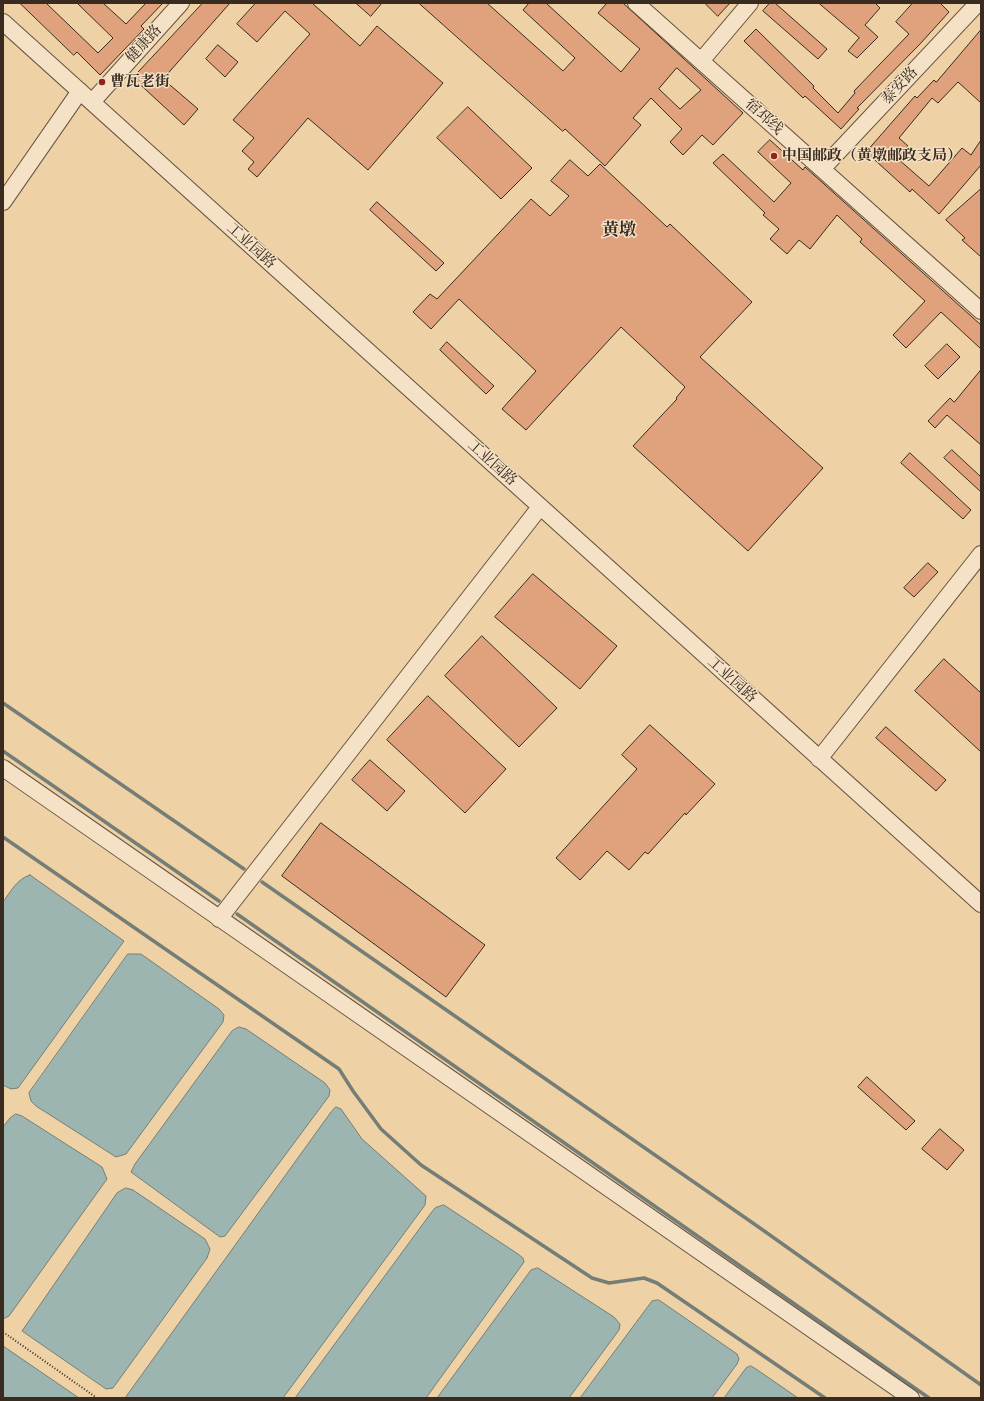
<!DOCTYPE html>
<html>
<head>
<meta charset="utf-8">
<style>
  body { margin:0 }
  #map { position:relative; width:984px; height:1401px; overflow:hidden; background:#efd1a6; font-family:"EB Garamond",serif }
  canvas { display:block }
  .frame { position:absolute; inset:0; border:4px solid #392b20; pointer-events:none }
</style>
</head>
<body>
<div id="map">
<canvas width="984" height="1401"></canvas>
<div class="frame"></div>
</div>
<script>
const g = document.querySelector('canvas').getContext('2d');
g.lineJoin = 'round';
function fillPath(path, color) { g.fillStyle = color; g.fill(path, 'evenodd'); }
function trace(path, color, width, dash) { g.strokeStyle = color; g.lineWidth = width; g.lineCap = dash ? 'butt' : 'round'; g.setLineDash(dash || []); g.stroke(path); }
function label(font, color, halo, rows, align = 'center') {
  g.font = font + ' "EB Garamond","Noto Serif SC",serif'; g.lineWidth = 3; g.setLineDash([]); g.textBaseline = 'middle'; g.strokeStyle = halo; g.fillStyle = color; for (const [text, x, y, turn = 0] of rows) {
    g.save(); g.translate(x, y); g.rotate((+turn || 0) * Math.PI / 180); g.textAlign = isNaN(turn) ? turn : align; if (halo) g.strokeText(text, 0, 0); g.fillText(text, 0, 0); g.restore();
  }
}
const water = new Path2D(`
  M30,875L124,941L18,1088L11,1089L3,1085V902C11,891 17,879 30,875Z
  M128,954H141L219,1009L224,1015L223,1022L126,1154L116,1157L36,1106L31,1101L29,1093Z
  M239,1027L246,1029L325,1083L330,1090L329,1096L225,1236L220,1237L131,1172L135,1164L232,1031Z
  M336,1107L341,1109L362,1139L426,1196L425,1205L283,1398H125L331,1112Z
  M16,1114L22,1116L102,1167L107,1179L9,1316L3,1319V1127L10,1118Z
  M126,1188L133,1190L205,1239L210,1249L207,1258L113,1388L106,1389L22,1331L117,1193Z
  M444,1205L518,1254L523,1258L524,1262L426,1398H295L431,1213L435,1208Z
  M538,1268L614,1317L620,1324L619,1330L569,1398H437L531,1270Z
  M659,1300L737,1354L739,1359L737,1364L712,1398H580L652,1301Z
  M3,1346L79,1398H3Z
  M751,1366L756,1369L798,1398H724L746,1368Z`);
fillPath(water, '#9cb5b0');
trace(water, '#747e76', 1);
trace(new Path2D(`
  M3,703L244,869
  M3,751L219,901
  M3,837L339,1069L353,1091L381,1129L421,1165L592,1278L609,1283L644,1278L657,1283L825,1398
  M262,882L760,1228L981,1385
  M237,914L929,1398`), '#747e76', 3.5);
const building = new Path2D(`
  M20,3H46L98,53L113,38L77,3H103L126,24L146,3H163L141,26L144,29L100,75L77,52L74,55Z
  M203,3H230L163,79L198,109L184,125L133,78Z
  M256,3H312L360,46L377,26L443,83L368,170L308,118L257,177L248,169L254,162L242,151L254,138L233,120L310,34L285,11L257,42L237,24Z
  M356,3H382L371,16Z
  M419,3H487L563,71L575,58L523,10L529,3H546L621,72L640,49L598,13L607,3H623L743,113L713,145L702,135L683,155L670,142L682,129L651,98L633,118L641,125L605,166L565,129L563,131ZM677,68L701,90L680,109L659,89Z
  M705,3H730L718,16Z
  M770,3H775L827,49L818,59L763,11Z
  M819,3H875L880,8L865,25L878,37L857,58L848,51L859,38Z
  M913,3H940L949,12L920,44L857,108L859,109L841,129L805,96L803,98L744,41L756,29L814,86L813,88L838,113L855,93L854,91L909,34L896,22Z
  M981,30V103L958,82L938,103L932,98L899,138L908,146L897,158L929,186L962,148L971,155L981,140V165L939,214L912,189L910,192L866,152L915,96L917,98L934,80L936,82Z
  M218,45L238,62L225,77L206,59Z
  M468,107L532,168L501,199L437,138Z
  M770,140L803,170L805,167L981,325V349L941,312L906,348L893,335L925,301L860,242L862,239L837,215L810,249L799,240L787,254L770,239L779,229L763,215L765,213L713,163L723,154L774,202L791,183L758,152Z
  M570,160L588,176L600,164L667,227L670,224L752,302L700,357L823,468L748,551L633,446L677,399L676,398L685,387L621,327L526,430L502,409L536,371L459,299L431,329L413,312L430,294L437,299L531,199L550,216L569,196L551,181Z
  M981,189V257L962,240L965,238L946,220Z
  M377,202L444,263L436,271L370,210Z
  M447,342L494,386L486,394L440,350Z
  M947,344L960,357L938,379L925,366Z
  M981,370V445L947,415L935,428L928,421L950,398L954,402Z
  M952,450L981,477V492L944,458Z
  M910,453L971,510L963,519L901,463Z
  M928,563L938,572L914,597L904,588Z
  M533,574L617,646L580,689L495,617Z
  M482,636L557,708L519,747L445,676Z
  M944,659L981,693V752L915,691Z
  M428,696L506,769L465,813L387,740Z
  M650,725L715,784L686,815L685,813L648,854L645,852L629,870L607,851L580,880L556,858L637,769L622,755Z
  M886,727L946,780L936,791L876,738Z
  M370,760L405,791L387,811L352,780Z
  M321,823L485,945L446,997L282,876Z
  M867,1077L915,1121L906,1130L858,1087Z
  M940,1129L964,1150L947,1170L922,1149Z`);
fillPath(building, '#dfa27c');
trace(building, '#392b20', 1);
const minor = new Path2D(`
  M636,3L981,311
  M3,22L981,904
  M701,61L750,3
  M92,102L181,3
  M822,169L978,3
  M3,202L80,91
  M819,759L981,554
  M3,768L911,1398
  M219,919L540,507`);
trace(minor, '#665442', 18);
trace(new Path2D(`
  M3,1332L97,1398`), '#392b20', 2, [1, 2]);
trace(minor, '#f5e1c5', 16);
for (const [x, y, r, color] of [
  [102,82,4,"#8f2418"],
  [774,156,4,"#8f2418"]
]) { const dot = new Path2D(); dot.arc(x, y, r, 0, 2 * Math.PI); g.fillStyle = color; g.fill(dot); trace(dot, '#f5e1c5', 1.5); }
label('15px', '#392b20', '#f5e1c5', [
  ["健康路",144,44,-48],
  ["泰安路",900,86,-47],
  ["宿邳线",764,117,42],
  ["工业园路",251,246,42],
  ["工业园路",492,463,42],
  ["工业园路",732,680,42]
]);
label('bold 15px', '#392b20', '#f5e1c5', [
  ["曹瓦老街",110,82],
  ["中国邮政（黄墩邮政支局）",782,156]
], 'left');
label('bold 17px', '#392b20', '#f5e1c5', [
  ["黄墩",619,230]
]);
</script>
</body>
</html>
